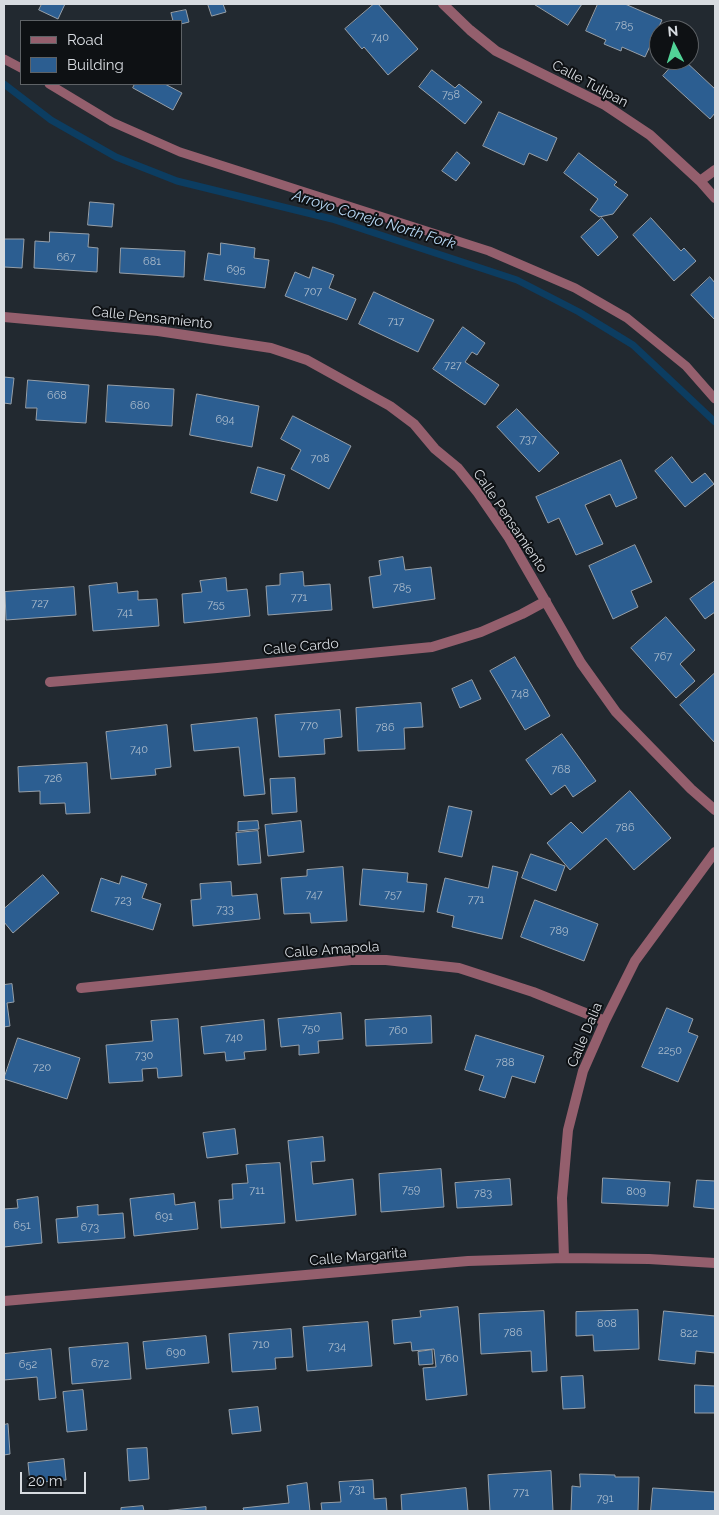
<!DOCTYPE html>
<html>
<head>
<meta charset="utf-8">
<style>
  body { margin:0 }
  #map { position:relative; width:719px; height:1515px; overflow:hidden; background:#222930; font-family:Raleway,sans-serif }
  canvas { display:block }
  .frame { position:absolute; inset:0; border:5px solid #d7dbe0; pointer-events:none }
  .legend { position:absolute; left:20px; top:20px; width:162px; height:65px; box-sizing:border-box; background:#0e1114; border:1px solid #5e6266; margin:0; padding:6px 9px; list-style:none; font-size:15px; color:#d7dbe0 }
  .legend li { display:flex; align-items:center; gap:10px; height:25px }
  .legend b { width:25px; border:1px solid #5e6266 }
  .north { position:absolute; left:649px; top:20px; width:50px; height:50px; box-sizing:border-box; background:#0e1114; border:1px solid #5e6266; border-radius:50%; rotate:355deg; font-size:14px; font-weight:700; line-height:20px; text-align:center; color:#d7dbe0 }
  .north::after { content:''; display:block; margin:auto; width:18px; height:22px; background:#51d397; clip-path:polygon(50% 0,100% 100%,50% 72%,0 100%) }
  .scale { position:absolute; left:20px; top:1472px; width:66px; height:22px; box-sizing:border-box; border:2px solid #d7dbe0; border-top:0; padding-left:6px; font-size:15px; line-height:18px; white-space:nowrap; color:#d7dbe0; -webkit-text-stroke:4px #0e1114; paint-order:stroke }
</style>
</head>
<body>
<div id="map">
<canvas width="719" height="1515"></canvas>
<div class="frame"></div>
<ul class="legend">
<li><b style="height:6px;background:#945f6d"></b>Road</li>
<li><b style="height:14px;background:#2c5e91"></b>Building</li>
</ul>
<div class="north">N</div>
<div class="scale">20 m</div>
</div>
<script>
const g = document.querySelector('canvas').getContext('2d');
g.lineJoin = 'round';
function trace(path, color, width, dash) { g.strokeStyle = color; g.lineWidth = width; g.lineCap = dash ? 'butt' : 'round'; g.setLineDash(dash || []); g.stroke(path); }
function fillPath(path, color) { g.fillStyle = color; g.fill(path, 'evenodd'); }
function label(font, color, halo, rows, align = 'center') {
  g.font = font + ' Raleway,sans-serif'; g.lineWidth = 4; g.setLineDash([]); g.textBaseline = 'middle'; g.strokeStyle = halo; g.fillStyle = color; for (const [text, x, y, turn = 0] of rows) {
    g.save(); g.translate(x, y); g.rotate((+turn || 0) * Math.PI / 180); g.textAlign = isNaN(turn) ? turn : align; if (halo) g.strokeText(text, 0, 0); g.fillText(text, 0, 0); g.restore();
  }
}
trace(new Path2D(`
  M4,84L51,120L116,157L177,181L332,219L517,280L579,312L633,345L715,422`), '#0c3d61', 7);
const building = new Path2D(`
  M42,4H65L58,19L39,10Z
  M208,4H223L226,12L212,16Z
  M374,4H378L418,49L388,75L364,47L362,49L345,29Z
  M534,4H582L568,25Z
  M598,4H625L662,20L645,57L622,47L621,51L604,44L606,40L586,31Z
  M186,10L189,22L181,24V21H173L171,13Z
  M677,60H684L715,89V113L710,119L663,76Z
  M432,70L455,88L459,84L482,102L465,124L419,87Z
  M135,84H165L182,93L173,110L133,88Z
  M499,112L557,138L547,161L529,153L524,165L483,146Z
  M457,152L470,163L456,181L442,171Z
  M579,153L617,182L614,185L628,195L613,214L599,217L590,210L598,199L564,173Z
  M90,202L114,204L112,227L88,225Z
  M602,218L618,237L598,256L581,237Z
  M651,218L681,251L684,248L696,261L674,281L633,235Z
  M50,232L89,234L88,247L98,248L97,272L34,268L35,241L49,242Z
  M4,239H24L22,268L4,267Z
  M221,243L255,248L254,258L269,260L265,288L204,280L208,253L220,255Z
  M121,248L185,251L184,277L120,273Z
  M313,267L334,275L329,288L356,299L347,320L285,296L295,272L309,278Z
  M710,277L715,283V320L691,295Z
  M374,292L434,320L418,352L359,324Z
  M463,327L485,343L477,355L472,352L465,362L499,385L485,405L433,369Z
  M4,377L14,378L11,404L4,403Z
  M28,380L89,385L86,423L36,420L37,408H26Z
  M108,385L174,389L172,426L106,422Z
  M197,394L259,406L252,447L190,435Z
  M517,409L559,453L539,472L497,427Z
  M293,416L351,446L329,489L291,469L301,450L281,439Z
  M672,457L692,483L705,473L714,484L685,507L655,471Z
  M621,460L637,498L616,507L610,494L585,505L603,544L576,555L559,518L548,523L536,497Z
  M258,467L285,475L277,501L251,493Z
  M635,545L652,582L631,591L638,607L613,619L589,566Z
  M403,557L405,570L431,567L435,599L373,608L369,577L381,575L379,561Z
  M303,572L304,586L330,584L332,610L268,615L266,586L280,585V574Z
  M226,578L227,591L247,589L250,616L184,623L182,594L202,592L200,581Z
  M715,581V612L705,619L690,599Z
  M117,583L118,593L138,591V600L157,599L159,626L93,631L89,586Z
  M74,587L76,615L6,620L5,592Z
  M666,617L695,650L680,664L695,681L676,698L631,648Z
  M515,657L550,716L525,730L490,671Z
  M715,673V743L680,705Z
  M472,680L481,699L460,708L452,689Z
  M421,703L423,727L404,728L405,749L358,751L356,708Z
  M340,710L342,737L324,739L325,754L279,757L275,715Z
  M257,718L265,794L244,796L239,747L194,751L191,725Z
  M167,725L171,767L155,769L156,775L111,779L106,732Z
  M562,734L596,781L573,797L565,785L551,795L526,760Z
  M87,763L90,813L66,814L65,803L40,804V791L19,792L18,767Z
  M295,778L297,812L272,814L270,779Z
  M630,791L671,838L634,870L606,838L570,870L547,843L571,822L582,833Z
  M449,806L472,811L462,857L439,852Z
  M258,821L259,829L238,831V822Z
  M301,821L304,852L268,856L265,825Z
  M258,831L261,863L238,865L236,833Z
  M531,854L565,866L556,891L522,878Z
  M493,866L518,872L502,939L452,927L454,916L437,912L445,878L488,888Z
  M343,867L347,921L311,923L310,913L284,914L281,878L307,876V870Z
  M363,869L408,873L407,882L427,884L424,912L360,905Z
  M43,875L59,893L13,933L4,922V909Z
  M122,876L147,884L142,898L161,904L153,930L91,911L101,878L119,884Z
  M231,882L232,896L257,894L260,919L193,926L191,900L201,899L200,884Z
  M535,900L598,924L584,961L521,937Z
  M12,984L14,1002L7,1003L10,1026L4,1027V985Z
  M667,1008L693,1019L688,1032L698,1036L678,1082L642,1067Z
  M341,1013L343,1039L318,1041L319,1053L299,1055V1045L281,1047L278,1019Z
  M431,1016L432,1043L366,1046L365,1020Z
  M178,1019L182,1076L158,1078L157,1068L142,1069L143,1081L109,1083L106,1045L153,1041L151,1021Z
  M264,1020L266,1050L244,1052L245,1059L226,1061L225,1052L204,1054L201,1027Z
  M476,1035L544,1056L535,1083L512,1076L505,1098L479,1090L484,1076L465,1070Z
  M18,1038L80,1058L67,1099L4,1079Z
  M235,1129L238,1154L207,1158L203,1133Z
  M323,1137L325,1161L311,1162L313,1184L353,1179L356,1215L296,1221L288,1141Z
  M280,1163L285,1223L221,1228L219,1200L233,1199L232,1184L248,1183L246,1165Z
  M441,1169L444,1207L381,1212L379,1174Z
  M603,1178L670,1182L668,1206L602,1203Z
  M510,1179L512,1205L457,1208L455,1183Z
  M697,1180L715,1181V1209L694,1207Z
  M174,1194L175,1205L195,1202L198,1229L134,1236L130,1199Z
  M38,1197L42,1243L4,1247V1209L18,1208L17,1200Z
  M98,1205V1215L123,1213L125,1238L58,1243L56,1219L78,1217L77,1207Z
  M458,1307L467,1395L426,1400L423,1368L436,1367L434,1349L412,1351L411,1342L394,1344L392,1320L421,1317L420,1311Z
  M638,1310L639,1349L594,1351L593,1335L576,1336V1312Z
  M544,1311L547,1371L532,1372L531,1351L481,1354L479,1314Z
  M664,1311L715,1316V1353L696,1351L695,1364L659,1360Z
  M368,1322L372,1366L307,1371L303,1327Z
  M291,1329L293,1357L275,1358L276,1369L232,1372L229,1334Z
  M206,1336L209,1363L146,1369L143,1342Z
  M128,1343L131,1379L72,1384L69,1348Z
  M51,1349L56,1398L39,1400L37,1377L4,1380V1354Z
  M432,1350L433,1364L419,1365L418,1352Z
  M583,1376L585,1408L563,1409L561,1377Z
  M695,1385L715,1386V1413H695Z
  M83,1390L87,1430L67,1432L63,1392Z
  M258,1407L261,1431L232,1434L229,1410Z
  M8,1424L10,1454L4,1455V1425Z
  M147,1448L149,1479L129,1481L127,1449Z
  M64,1459L66,1480L30,1483L28,1463Z
  M551,1471L553,1511H490L488,1475Z
  M580,1474L615,1475V1477H639L638,1511H571L572,1486L580,1487Z
  M373,1480L374,1499L386,1498L387,1511H322L321,1503L341,1502L339,1482Z
  M307,1483L310,1511H244L243,1508L289,1503L287,1486Z
  M466,1488L468,1511H402L401,1495Z
  M653,1488L715,1492V1511H651Z
  M143,1506L144,1511H121V1508Z
  M206,1507V1511H163Z`);
fillPath(building, '#2c5e91');
trace(building, '#969fa8', 1);
trace(new Path2D(`
  M4,59L21,68
  M49,84L112,122L180,152L489,251L575,288L627,318L686,366L715,399`), '#945f6d', 9);
trace(new Path2D(`
  M443,4L470,30L496,51L605,105L650,135L700,181L715,198
  M700,181L715,170
  M4,317L158,331L271,348L307,360L390,406L414,424L435,449L458,468L478,493L509,538L581,663L616,712L691,789L715,810
  M50,682L217,668L432,647L481,632L522,614L546,601
  M81,988L351,960H386L459,968L533,992L605,1021
  M564,1258L562,1198L568,1130L583,1071L605,1021L635,961L715,852
  M4,1301L468,1261L564,1258L649,1259L715,1263`), '#945f6d', 10);
label('11px', '#acbccc', null, [
  ["785",624,26],
  ["740",380,38],
  ["758",451,95],
  ["667",66,258],
  ["681",152,262],
  ["695",236,270],
  ["707",313,292],
  ["717",396,322],
  ["727",453,366],
  ["668",57,396],
  ["680",140,406],
  ["694",225,420],
  ["737",528,440],
  ["708",320,459],
  ["785",402,588],
  ["771",299,598],
  ["727",40,604],
  ["755",216,605],
  ["741",125,613],
  ["767",663,657],
  ["748",520,694],
  ["770",309,726],
  ["786",385,728],
  ["740",139,750],
  ["768",561,770],
  ["726",53,779],
  ["786",625,828],
  ["747",314,895],
  ["757",393,895],
  ["771",476,900],
  ["723",123,901],
  ["733",225,910],
  ["789",559,931],
  ["750",311,1029],
  ["760",398,1031],
  ["740",234,1038],
  ["2250",670,1051],
  ["730",144,1056],
  ["788",505,1063],
  ["720",42,1068],
  ["759",411,1190],
  ["711",257,1191],
  ["809",636,1192],
  ["783",483,1194],
  ["691",164,1217],
  ["651",22,1226],
  ["673",90,1228],
  ["808",607,1324],
  ["786",513,1333],
  ["822",689,1334],
  ["710",261,1345],
  ["734",337,1347],
  ["690",176,1353],
  ["760",449,1359],
  ["672",100,1364],
  ["652",28,1365],
  ["731",357,1490],
  ["771",521,1493],
  ["791",605,1499]
]);
label('14px', '#d7dbe0', '#0e1114', [
  ["Calle Tulipan",590,84,28],
  ["Calle Pensamiento",152,318,6],
  ["Calle Pensamiento",510,521,56],
  ["Calle Cardo",301,647,-5],
  ["Calle Amapola",332,950,-4],
  ["Calle Dalia",585,1035,-67],
  ["Calle Margarita",358,1257,-5]
]);
label('italic 15px', '#b7d7f3', '#0e1114', [
  ["Arroyo Conejo North Fork",374,220,17]
]);
</script>
</body>
</html>
